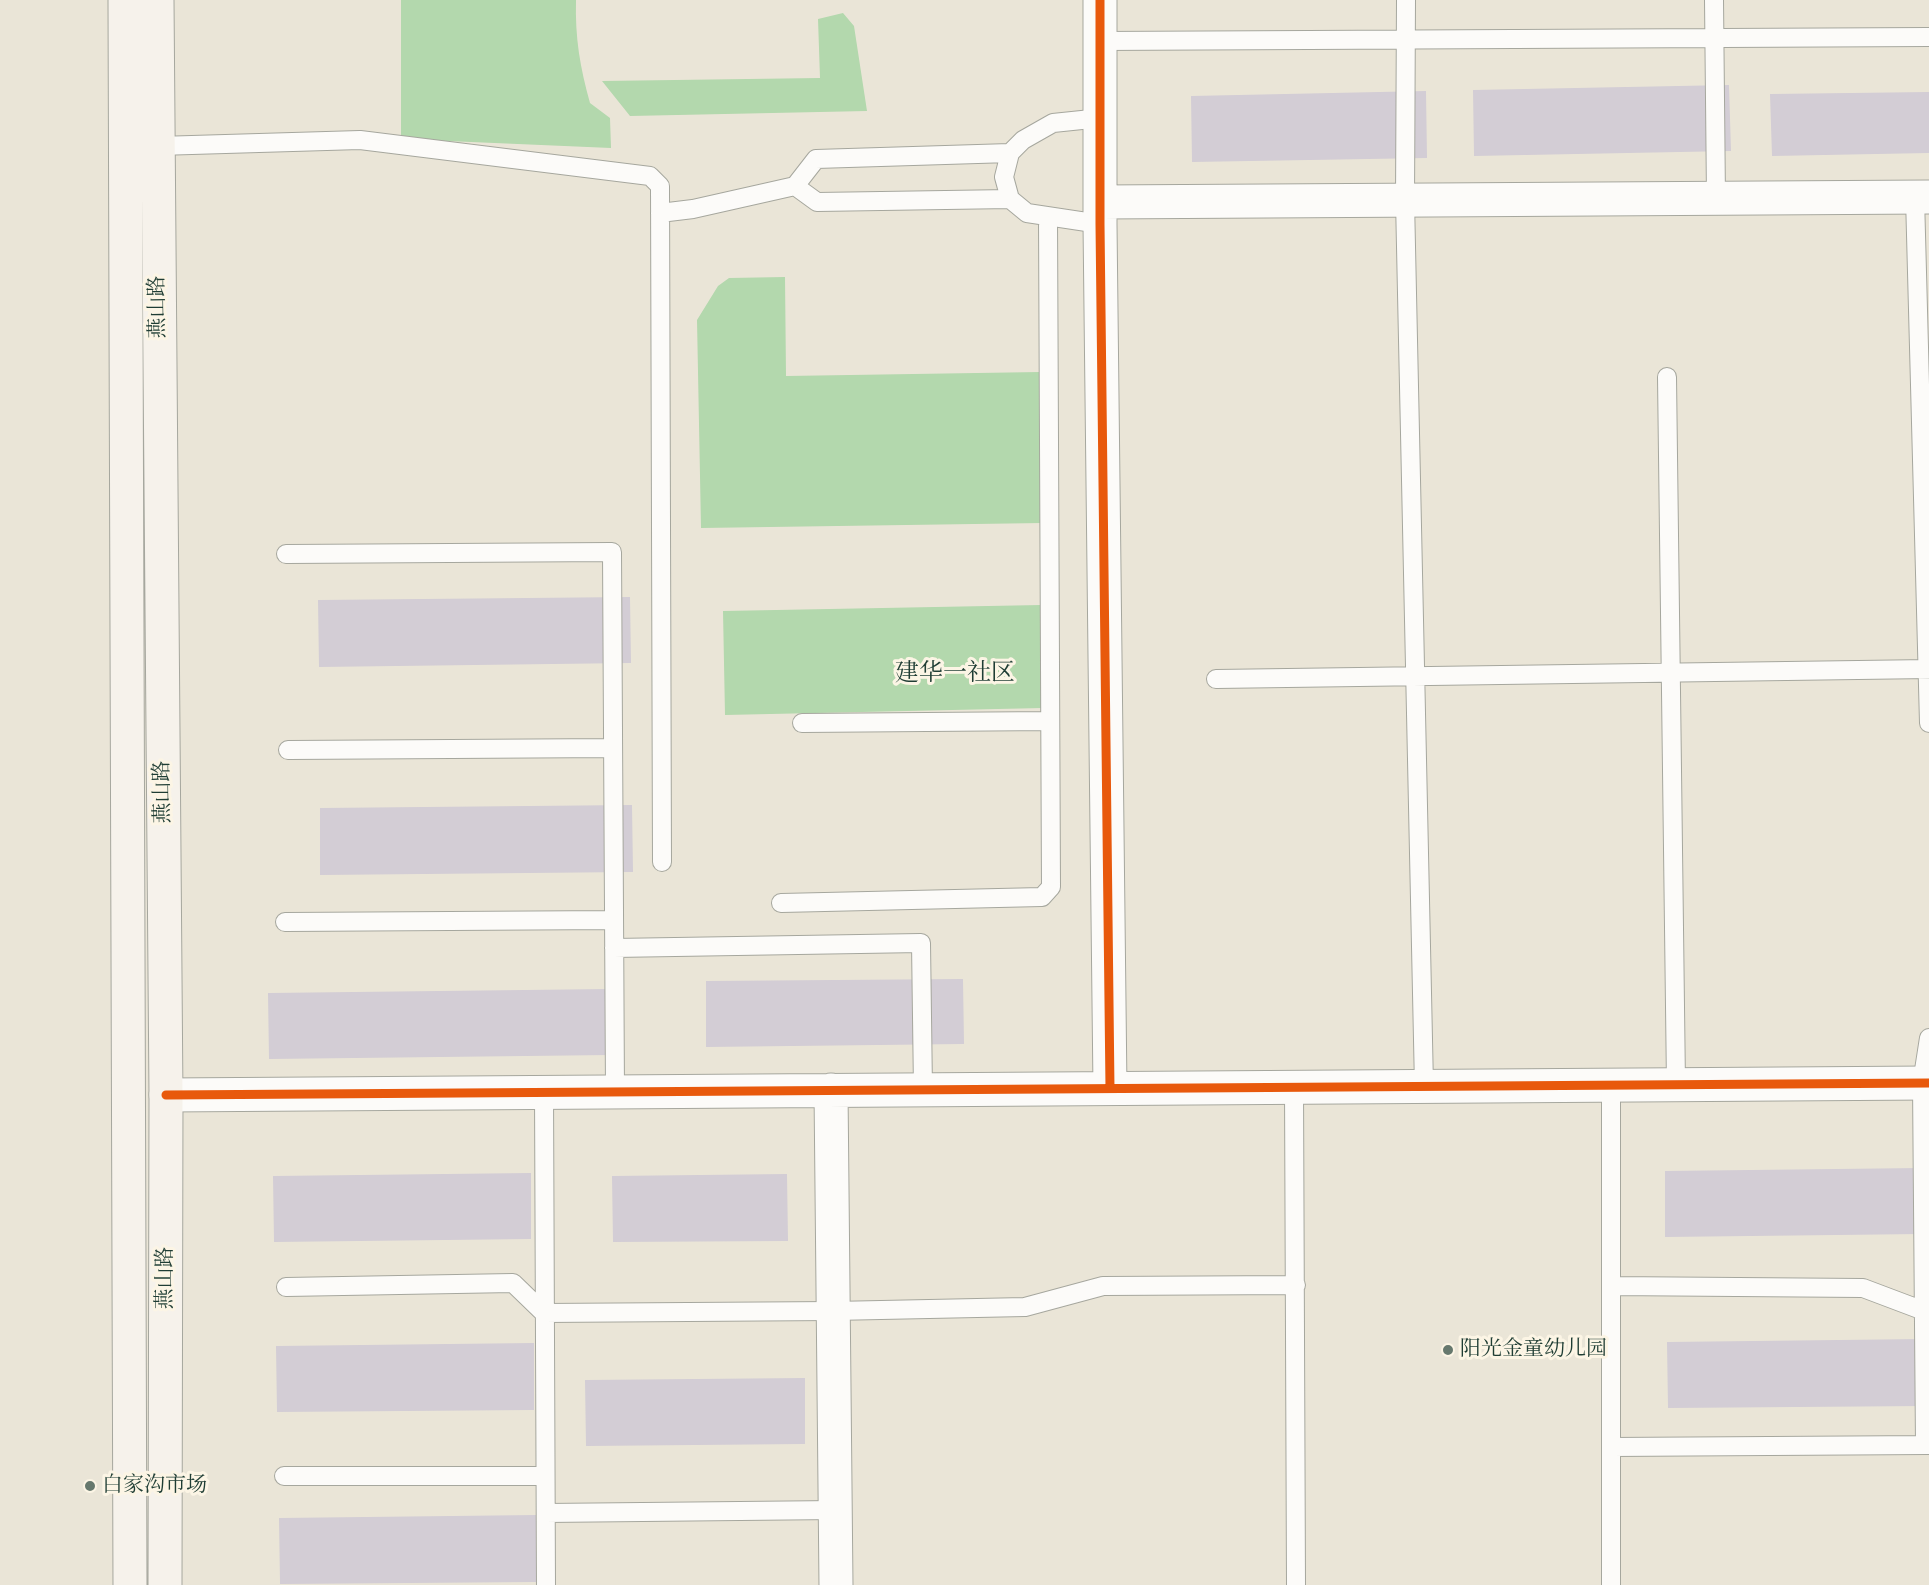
<!DOCTYPE html>
<html>
<head>
<meta charset="utf-8">
<style>
  body { margin:0 }
  canvas { display:block; background:#eae5d7 }
</style>
</head>
<body>
<canvas width="1929" height="1585"></canvas>
<script>
const g = document.querySelector('canvas').getContext('2d');
g.lineJoin = 'round';
function fillPath(path, color) { g.fillStyle = color; g.fill(path, 'evenodd'); }
function trace(path, color, width, dash) { g.strokeStyle = color; g.lineWidth = width; g.lineCap = dash ? 'butt' : 'round'; g.setLineDash(dash || []); g.stroke(path); }
function label(font, color, halo, rows, align = 'center') {
  g.font = font + ' "IM FELL Double Pica","Noto Serif SC",serif'; g.lineWidth = 6; g.setLineDash([]); g.textBaseline = 'middle'; g.strokeStyle = halo; g.fillStyle = color; for (const [text, x, y, turn = 0] of rows) {
    g.save(); g.translate(x, y); g.rotate((+turn || 0) * Math.PI / 180); g.textAlign = isNaN(turn) ? turn : align; if (halo) g.strokeText(text, 0, 0); g.fillText(text, 0, 0); g.restore();
  }
}
fillPath(new Path2D(`
  M401,0H576C575,38 580,67 590,103L610,118L611,148L401,139Z
  M843,13L854,26L867,111L630,116L602,81L820,78L818,19Z
  M785,277L786,376L1040,372L1043,523L701,528L697,320L718,286L729,278Z
  M1041,605L1043,708L725,715L723,611Z`), '#b3d8ad');
fillPath(new Path2D(`
  M1729,85L1731,151L1474,156L1473,90Z
  M1426,91L1427,158L1192,162L1191,96Z
  M1929,92V153L1772,156L1770,94Z
  M630,597L631,663L319,667L318,600Z
  M632,805L633,872L320,875V808Z
  M963,979L964,1044L706,1047V981Z
  M610,989L611,1055L269,1059L268,993Z
  M1921,1168L1922,1234L1665,1237V1171Z
  M531,1173V1239L274,1242L273,1176Z
  M787,1174L788,1241L613,1242L612,1176Z
  M1924,1339L1925,1406L1668,1408L1667,1342Z
  M534,1343V1410L277,1412L276,1346Z
  M805,1378V1444L586,1446L585,1380Z
  M537,1515V1582L280,1584L279,1518Z`), '#d3cdd5');
const lane = new Path2D(`
  M1406,0L1405,200L1424,1086
  M1714,0L1716,198
  M1100,41L1929,37
  M158,146L360,140L650,176L660,186L662,862
  M1010,153L816,159L795,186L817,202L1010,199
  M1915,197L1929,723
  M660,213L693,209L795,186
  M1100,224L1027,213L1010,199L1004,177L1010,153L1023,140L1053,123L1101,118
  M1667,377L1676,1085
  M286,554L612,552L615,1092
  M1216,679L1929,669
  M802,723L1050,721
  M288,750L613,748
  M781,903L1042,897L1051,887L1048,218
  M285,922L614,920
  M614,948L921,943L923,1090
  M1294,1087L1296,1585
  M544,1092L546,1585
  M1611,1286L1863,1288L1924,1311H1929
  M286,1287L513,1283L544,1313L833,1311L1025,1307L1103,1286L1296,1285
  M1925,1445L1922,1083L1929,1038
  M1611,1447L1929,1445
  M284,1476H545
  M546,1513L836,1510
  M1611,1585V1085`);
const street = new Path2D(`
  M1100,0V224L1110,1088
  M1101,202L1929,197
  M831,1090L836,1585
  M166,1095L1929,1083`);
const secondary = new Path2D(`
  M125,0L130,1585
  M157,0L166,1095L165,1585`);
trace(lane, '#a6a79e', 20);
trace(street, '#a6a79e', 35);
trace(secondary, '#a6a79e', 35);
trace(lane, '#fcfbf9', 18);
trace(street, '#fcfbf9', 33);
trace(secondary, '#f6f2eb', 33);
trace(new Path2D(`
  M1100,0V224L1110,1088
  M166,1095L1929,1083`), '#e8590c', 9);
for (const [x, y, r, color] of [
  [1448,1350,6,"#66786d"],
  [90,1486,6,"#66786d"]
]) { const dot = new Path2D(); dot.arc(x, y, r, 0, 2 * Math.PI); g.fillStyle = color; g.fill(dot); trace(dot, '#fcf5e5', 2); }
label('21px', '#1f3d34', '#fcf5e5', [
  ["燕山路",159,307,-91],
  ["燕山路",164,792,-91],
  ["燕山路",166,1278,-90]
]);
label('21px', '#1f3d34', '#fcf5e5', [
  ["阳光金童幼儿园",1460,1350],
  ["白家沟市场",102,1486]
], 'left');
label('24px', '#1f3d34', '#fcf5e5', [
  ["建华一社区",955,675]
]);
</script>
</body>
</html>
